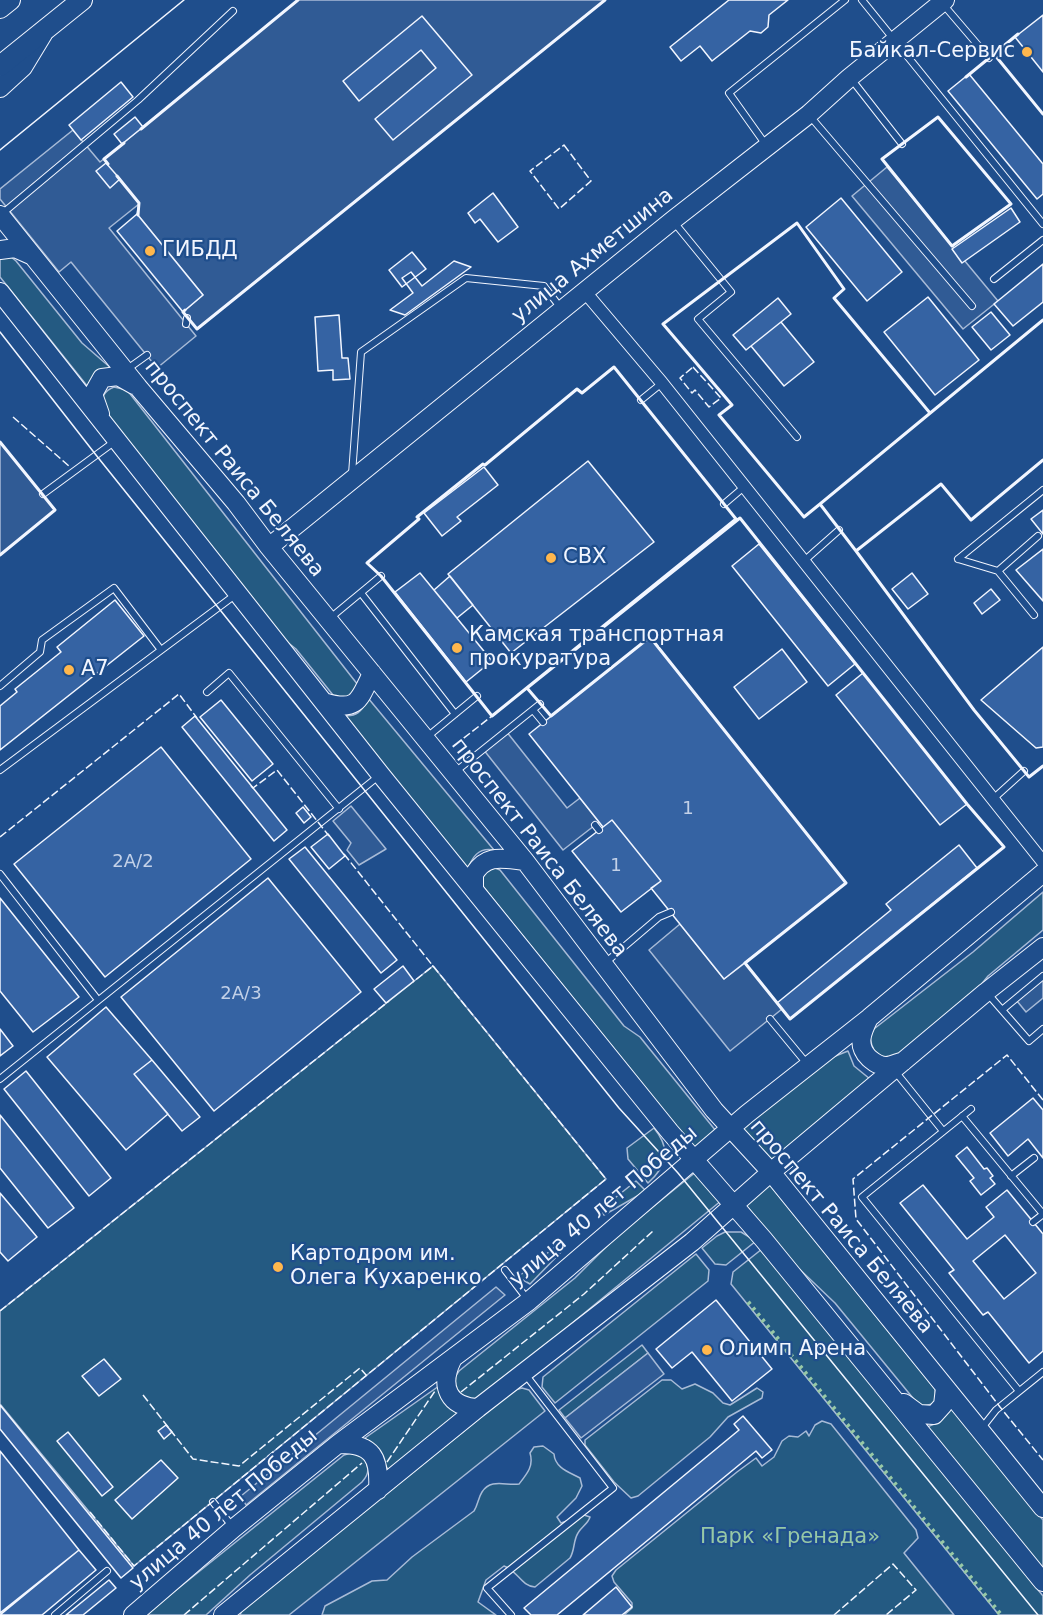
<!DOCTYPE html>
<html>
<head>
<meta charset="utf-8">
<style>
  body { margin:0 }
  canvas { display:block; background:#1f4e8c }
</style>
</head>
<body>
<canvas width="1043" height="1615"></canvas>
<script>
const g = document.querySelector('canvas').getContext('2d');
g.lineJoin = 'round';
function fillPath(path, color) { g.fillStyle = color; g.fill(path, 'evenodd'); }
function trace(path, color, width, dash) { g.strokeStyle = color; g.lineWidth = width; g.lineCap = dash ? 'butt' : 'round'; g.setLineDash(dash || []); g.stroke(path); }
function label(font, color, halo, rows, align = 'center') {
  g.font = font + ' "DejaVu Sans",sans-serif'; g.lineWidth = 4.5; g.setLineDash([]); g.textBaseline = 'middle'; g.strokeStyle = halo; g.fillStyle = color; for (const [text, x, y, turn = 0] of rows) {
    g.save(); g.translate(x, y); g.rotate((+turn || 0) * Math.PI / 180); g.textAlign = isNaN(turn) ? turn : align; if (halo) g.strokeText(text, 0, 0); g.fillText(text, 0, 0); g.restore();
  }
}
const green = new Path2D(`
  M0,257H11L16,261L82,343L112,369L88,387L0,277Z
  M114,387L127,390L358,685L353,699L337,700L296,649L276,633L102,408C101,397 104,391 114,387Z
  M368,698L494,850C479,847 472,856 468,870L341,715C356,718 362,712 368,698Z
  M493,867L500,870L624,1026L640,1037L716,1131L694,1148L481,884L483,872Z
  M1043,892V930L988,976L972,996L901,1056C880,1062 870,1053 870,1032L973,952Z
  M433,966L606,1179L134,1566L0,1404V1311Z
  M848,1051L854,1066L870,1079L766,1164L739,1131L828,1059Z
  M654,1128C671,1149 668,1165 648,1183L628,1159L627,1148Z
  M697,1171L722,1200L481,1398C469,1401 465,1398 456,1390L455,1377L459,1371L575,1278L617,1236Z
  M636,1181L646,1191L604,1215L600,1210Z
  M769,1184L935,1389L936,1399L933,1404L922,1406L917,1403L835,1303L792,1262L745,1204Z
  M725,1232H741L756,1241L726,1265L715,1264L702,1248L717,1236Z
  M561,1242L565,1248L530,1284L518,1277Z
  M762,1249L1043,1596V1615H999L731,1284L733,1272Z
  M696,1254L709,1270L708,1281L555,1403L542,1387L543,1377Z
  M642,1345L648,1353L565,1418L559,1410Z
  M662,1380H671L682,1389L695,1384L713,1393L723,1403L730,1405L757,1388L763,1392L762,1398L728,1417L710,1437L638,1496L631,1498L614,1482L585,1445V1440Z
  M439,1386L461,1413L388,1470L378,1449L365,1438Z
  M522,1388L529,1390L545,1411L289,1615H240L242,1610L515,1390Z
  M951,1408L1043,1520V1570L927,1427L939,1422Z
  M822,1421L831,1424L916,1530L918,1538L904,1553L954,1615H624L632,1608V1603L614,1582L612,1576L616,1570L737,1472L756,1458L762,1466L774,1457L782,1441L789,1436L798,1437L806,1431L809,1436L815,1425Z
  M543,1446L554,1454C555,1468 569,1472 580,1478L582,1486L576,1498L557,1517L561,1523L584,1515L590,1517C588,1524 581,1527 578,1533C573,1541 575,1550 570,1558L535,1587C521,1586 518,1571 504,1566L486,1580L478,1602L496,1615H322L325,1606L372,1581L387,1580L412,1557L474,1511C478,1505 478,1498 482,1492C491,1478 506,1486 519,1484C527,1474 534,1466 530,1453L534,1447Z
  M351,1453L364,1457C369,1468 370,1473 362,1482L250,1575L206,1615H145L344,1455Z`);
fillPath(green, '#245a82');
trace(green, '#a8bbd7', 1.5);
const parking = new Path2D(`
  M298,0H605L197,329L183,312L203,295L137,214L139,204L109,228L196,336L157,368L71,262L59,272L0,199V189L73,130L100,162Z
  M887,167L998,301L963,329L852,196Z
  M0,442L55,510L0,555Z
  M506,731L567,808L580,798L599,822L563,850L483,749Z
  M351,806L386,849L359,865L347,850L351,843L333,821Z
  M680,924L724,979L745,963L782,1009L730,1051L649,950Z
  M1043,979V998L1026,1012L1017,1001Z
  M496,1287L505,1295L246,1505L241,1496Z
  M648,1353L664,1374L581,1438L565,1418Z`);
fillPath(parking, '#305b95');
trace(parking, '#a8bbd7', 1.5);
const building = new Path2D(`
  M729,0H788L769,15L768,27L761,33L750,31L712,61L700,46L681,61L670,47Z
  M1043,15V72L1015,37Z
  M422,16L472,75L393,140L375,119L436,68L421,50L359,101L343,81Z
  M969,74L1043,164V194L1037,199L948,91Z
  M121,82L133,97L81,140L69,125Z
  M135,117L143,127L122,144L114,134Z
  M106,163L120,179L110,188L96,171Z
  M493,193L518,227L498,242L480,219L475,223L468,213Z
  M841,198L902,272L867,301L806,227Z
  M1011,208L1020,222L962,263L952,249Z
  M137,214L203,295L183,312L117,231Z
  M412,252L426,269L402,287L389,270Z
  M454,261L471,267L405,315L390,310L413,293L402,278L411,272L422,286Z
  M1043,264V302L1013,326L994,304Z
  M928,297L979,360L935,395L884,332Z
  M778,298L791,314L746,350L733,335Z
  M991,312L1010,335L991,350L972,327Z
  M339,315L342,358H348L350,379L333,380V370L318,371L315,317Z
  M781,322L814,362L784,386L751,346Z
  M588,461L654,542L511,653L448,574Z
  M484,467L498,485L457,517L461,521L442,536L424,513Z
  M1043,510V534L1031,519Z
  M759,544L855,664L828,686L732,566Z
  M1043,549V601L1016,570Z
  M420,573L492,661L466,682L395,592Z
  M912,573L928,594L908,609L892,589Z
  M450,576L473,605L457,618L434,590Z
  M991,589L1000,600L982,614L974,603Z
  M115,600L144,636L0,750V706L17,692L15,689L61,652L57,647Z
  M650,637L846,883L724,979L651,888L661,881L612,820L603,827L529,734Z
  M1043,647V747L1036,748L981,700Z
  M782,649L807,682L759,719L734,687Z
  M863,673L967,804L940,825L836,695Z
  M221,700L273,764L252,781L200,717Z
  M195,716L287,830L274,841L182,727Z
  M161,747L251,859L105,977L14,864Z
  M303,807L311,817L304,823L296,813Z
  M612,820L661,881L621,912L572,851Z
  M328,834L345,856L329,869L311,847Z
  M959,845L977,868L790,1019L777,1003L891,910L886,904Z
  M305,847L397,960L381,973L289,859Z
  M268,878L361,992L214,1111L121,997Z
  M0,898L79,997L33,1032L0,991Z
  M403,966L414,981L386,1003L374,989Z
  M106,1007L152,1060L134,1074L168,1114L126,1150L47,1057Z
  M0,1029L13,1046L0,1056Z
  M152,1060L200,1117L182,1131L134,1074Z
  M26,1071L111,1178L89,1196L4,1089Z
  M1033,1098L1043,1110V1158L1028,1139L1008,1156L990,1133Z
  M0,1115L74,1208L48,1228L0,1168Z
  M967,1147L984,1169L987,1168L993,1176L990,1178L995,1184L981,1195L970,1181L974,1178L956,1156Z
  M923,1185L967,1239L994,1217L986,1207L1007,1190L1043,1234V1351L1029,1363L988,1312L983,1315L949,1273L954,1270L900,1203ZM1005,1235L1036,1273L1004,1299L973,1261Z
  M0,1193L37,1237L8,1261L0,1252Z
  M716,1300L772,1369L732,1401L692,1352L672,1368L656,1349Z
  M104,1359L121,1379L99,1396L82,1376Z
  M0,1405L133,1568L121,1578L0,1429Z
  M743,1416L772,1450L762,1458L756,1451L557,1615H531L524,1608L739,1430L734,1424Z
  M166,1425L172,1432L164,1439L158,1431Z
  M68,1432L113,1487L102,1496L57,1441Z
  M0,1451L79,1550L0,1613Z
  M161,1460L178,1478L132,1519L115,1500Z
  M79,1550L96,1570L42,1615H0Z
  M109,1580L116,1588L83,1615H66Z
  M616,1587L632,1607L622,1615H583Z`);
fillPath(building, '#3563a3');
trace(building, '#f2f6ff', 1.5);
const lane = new Path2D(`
  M862,0L1043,224
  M942,3L989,58
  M852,80L902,144
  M809,115L972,306
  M766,145L729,93L845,0
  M3,213L138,100L233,11
  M673,221L731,292L698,319L797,437
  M994,279L1043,240
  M186,324L187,318
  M126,370L147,355
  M641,400L662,383
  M352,474L361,352L466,278L544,286L560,307
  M43,494L114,442
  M724,504L744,487
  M958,559L1043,490
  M958,559L998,571
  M804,561L839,530
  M361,593L455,714
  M1034,615L998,571L1038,536
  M329,619L381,576
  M0,686L40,652L42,640L114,588L161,650
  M207,692L229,673L339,809
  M533,710L543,722
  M427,737L477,696
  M0,770L235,595
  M455,772L540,704
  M993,799L1024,771
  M595,825L599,830
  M0,874L98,1000
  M605,963L659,917L671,912
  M988,994L1029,1041L1043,1029
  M1002,1010L1043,976
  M770,1019L808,1065
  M894,1070L943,1131
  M0,1079L380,775
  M971,1109L862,1197L1019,1391
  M962,1116L1043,1214
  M1011,1176L1034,1158
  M1033,1222L1042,1215
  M505,1270L528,1300
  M981,1429L996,1410L1043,1372
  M213,1502L232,1526
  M55,1615L107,1571
  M511,1615L487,1588L613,1488L525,1374`);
const street = new Path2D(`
  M585,292L662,383L1043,862`);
const secondary = new Path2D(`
  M0,88L23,67L43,34
  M0,215L138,387L236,503L269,547L525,861L714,1110L771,1172L1043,1508
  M0,250L15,248L33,256
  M0,292L381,775L670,1132L764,1240L1043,1582
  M100,414L93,394L102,378L118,376L134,385
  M269,547L673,220L809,114L849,78L945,0
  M324,702C357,712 359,701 372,673
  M474,890V874C487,853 503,859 525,861
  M869,1018C862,1032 856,1045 869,1058C874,1062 878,1066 886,1066C891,1066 899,1062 904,1061
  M452,1360C439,1387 449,1407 478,1408
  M904,1403L919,1414L934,1415L943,1405L945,1388
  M338,1444C373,1443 380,1458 378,1490
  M133,1615L234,1528L338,1444L529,1301L747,1114L869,1018L1043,873
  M223,1615L478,1408L692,1242L771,1172L986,992L1043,947`);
const primary = new Path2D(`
  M0,8L10,0
  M0,66L82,0`);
trace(lane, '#f2f6ff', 8);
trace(street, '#f2f6ff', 14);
trace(secondary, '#f2f6ff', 20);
trace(primary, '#f2f6ff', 22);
trace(lane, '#1f4e8c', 6);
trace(street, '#1f4e8c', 12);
trace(secondary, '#1f4e8c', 18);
trace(primary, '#1f4e8c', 20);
trace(new Path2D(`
  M0,150L184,0
  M0,332L96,455L619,1108L678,1173L1038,1615`), '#f2f6ff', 1.5);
trace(new Path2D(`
  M748,1302L1001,1615`), '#97c8a6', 4.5, [3, 4.5]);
trace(new Path2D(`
  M564,145L591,181L559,209L530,171Z
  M693,367L721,398L709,407L695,390L692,393L680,378Z
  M13,417L70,467
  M455,745L492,716
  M251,786L253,788L277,770L329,836
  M0,837L179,694L197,718
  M344,854L433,966H432
  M1043,1100L1007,1055L853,1179L856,1219L1000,1407L1043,1460
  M0,1311L389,1001
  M461,1392L584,1294L653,1231
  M143,1395L193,1459L239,1466L360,1368L367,1376
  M387,1462L435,1391
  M90,1512L134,1566L606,1179L433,966L413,982
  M184,1615L362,1463
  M834,1615L893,1564L916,1590L886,1615`), '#f2f6ff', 1.5, [8, 3]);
trace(new Path2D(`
  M996,56L994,54L1018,34
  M966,77L994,54L1043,114
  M938,117L1011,204L952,246L882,159Z
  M141,129L298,0
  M108,164L104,159L124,143
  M117,176L139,203L138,215
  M185,310L183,312L197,329L605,0
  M614,367L736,519L492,716L381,576L367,563L419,519L417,517L483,464L485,465L577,389L582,393Z
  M930,413L834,298L844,289L797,223L663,324L732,405L719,415L804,517L820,504L1043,320
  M0,442L55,510L0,555
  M1043,460L971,520L941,484L856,551L974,710L1029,777L1043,766
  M820,504L856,551
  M740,518L967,804L1004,847L790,1019L745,963L846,883L650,637L551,716L527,688Z`), '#f2f6ff', 3);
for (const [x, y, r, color] of [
  [1027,52,6,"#ffb74d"],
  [150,251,6,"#ffb74d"],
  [551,558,6,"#ffb74d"],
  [457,648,6,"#ffb74d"],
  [69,670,6,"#ffb74d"],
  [278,1267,6,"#ffb74d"],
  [707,1350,6,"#ffb74d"]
]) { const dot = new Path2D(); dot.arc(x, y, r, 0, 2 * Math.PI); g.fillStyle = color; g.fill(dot); trace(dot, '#1f4e8c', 2); }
label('18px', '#c3d1e8', null, [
  ["1",688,809],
  ["2А/2",133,862],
  ["1",616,866],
  ["2А/3",241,994]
]);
label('21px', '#f2f6ff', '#1f4e8c', [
  ["Байкал-Сервис",1015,52,"right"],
  ["ГИБДД",162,251],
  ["СВХ",563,558],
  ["Камская транспортная",469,636],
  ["прокуратура",469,660],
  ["А7",81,670],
  ["Картодром им.",290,1255],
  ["Олега Кухаренко",290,1279],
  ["Олимп Арена",719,1350]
], 'left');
label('21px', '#f2f6ff', '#1f4e8c', [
  ["улица Ахметшина",593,256,-39],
  ["проспект Раиса Беляева",234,469,51],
  ["проспект Раиса Беляева",539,848,52],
  ["улица 40 лет Победы",604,1207,-40],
  ["проспект Раиса Беляева",841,1227,50],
  ["улица 40 лет Победы",224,1510,-40]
]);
label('21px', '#97c8a6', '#1f4e8c', [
  ["Парк «Гренада»",790,1538]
]);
</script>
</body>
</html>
